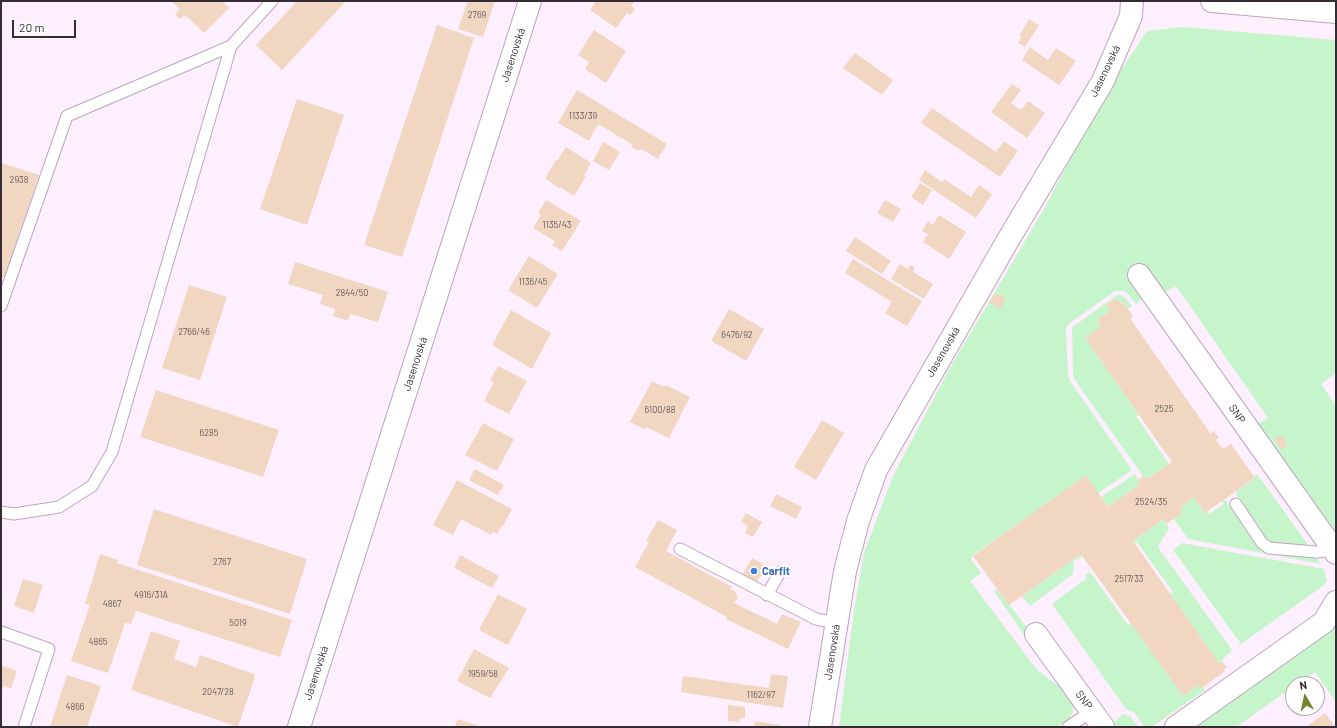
<!DOCTYPE html>
<html>
<head>
<meta charset="utf-8">
<style>
  body { margin:0 }
  #map { position:relative; width:1337px; height:728px; overflow:hidden; background:#fdeffd; font-family:Barlow,sans-serif }
  canvas { display:block }
  .frame { position:absolute; inset:0; border:2px solid #352c35; pointer-events:none }
  .north { position:absolute; left:1285px; top:676px; width:40px; height:40px; box-sizing:border-box; background:#fff; border:1px solid #aeabae; border-radius:50%; rotate:351deg; font-size:11px; font-weight:700; line-height:16px; text-align:center; color:#352c35 }
  .north::after { content:''; display:block; margin:auto; width:14px; height:18px; background:#7a832f; clip-path:polygon(50% 0,100% 100%,50% 72%,0 100%) }
  .scale { position:absolute; left:12px; top:20px; width:64px; height:18px; box-sizing:border-box; border:2px solid #352c35; border-top:0; padding-left:5px; font-size:12px; line-height:14px; white-space:nowrap; color:#352c35; -webkit-text-stroke:3px #fff; paint-order:stroke }
</style>
</head>
<body>
<div id="map">
<canvas width="1337" height="728"></canvas>
<div class="frame"></div>
<div class="north">N</div>
<div class="scale">20 m</div>
</div>
<script>
const g = document.querySelector('canvas').getContext('2d');
g.lineJoin = 'round';
function fillPath(path, color) { g.fillStyle = color; g.fill(path, 'evenodd'); }
function trace(path, color, width, dash) { g.strokeStyle = color; g.lineWidth = width; g.lineCap = dash ? 'butt' : 'round'; g.setLineDash(dash || []); g.stroke(path); }
function label(font, color, halo, rows, align = 'center') {
  g.font = font + ' Barlow,sans-serif'; g.lineWidth = 4; g.setLineDash([]); g.textBaseline = 'middle'; g.strokeStyle = halo; g.fillStyle = color; for (const [text, x, y, turn = 0] of rows) {
    g.save(); g.translate(x, y); g.rotate((+turn || 0) * Math.PI / 180); g.textAlign = isNaN(turn) ? turn : align; if (halo) g.strokeText(text, 0, 0); g.fillText(text, 0, 0); g.restore();
  }
}
fillPath(new Path2D(`
  M1182,27L1336,40V373L1321,384L1336,406V537L1256,425L1268,418L1176,286L1164,293L1138,265L1126,274L1143,299L1136,304L1129,295L1124,291H1115L1071,322L1068,325L1066,331L1068,376L1072,384L1132,470L1098,493L1086,476L973,555L971,559L981,573L970,581L1037,670L1064,690L1074,706L1073,712L1069,719L1057,727H839L854,610L864,553L893,476L947,373L1044,209L1101,100L1147,31Z
  M1117,295C1125,295 1128,301 1132,306L1128,309L1123,302L1120,304L1115,298L1106,305L1110,311L1097,320L1101,326L1085,338L1139,415L1136,416L1169,464L1147,479L1144,476H1143L1075,380L1073,376L1072,328L1074,326Z
  M1135,474L1140,484L1108,507L1101,497Z
  M1257,474L1309,546L1274,544L1265,541L1266,540L1235,493L1255,478L1254,476Z
  M1194,497L1205,513L1207,512L1209,514L1224,504L1222,501L1225,499L1257,546L1316,557L1321,564L1188,539L1174,519L1183,512L1180,508Z
  M1163,519L1169,528L1158,547L1232,650L1219,663L1170,594L1173,592L1137,542L1135,544L1133,541Z
  M1182,543L1324,569L1327,581L1323,586L1241,644L1173,550Z
  M1081,554L1083,556L1074,561L1073,574L1030,606L1022,596Z
  M1090,572L1128,625L1131,623L1183,696L1198,685L1203,687L1205,690L1152,727H1145L1134,712L1126,709L1052,604L1087,578L1085,575Z
  M997,589L1029,630L1035,651L994,591Z
  M1336,626V702L1315,672L1298,684H1293V687L1236,727H1192Z
  M1123,714L1130,716L1138,727H1115L1113,724L1114,722Z`), '#c7f5cb');
fillPath(new Path2D(`
  M171,1H222L229,8L204,33L185,15L180,19L175,14L180,9Z
  M297,1H346L282,70L256,45Z
  M468,1H495L483,37L458,29Z
  M596,1H635L631,6L635,9L630,15L627,13L616,28L590,10Z
  M1029,19L1039,25L1025,47L1018,43L1021,37L1019,36Z
  M437,25L474,38L402,257L364,245Z
  M594,30L626,51L606,83L585,69L589,62L578,55Z
  M1030,47L1048,60L1056,48L1076,61L1059,85L1022,60Z
  M855,53L893,80L882,95L843,68Z
  M1012,84L1021,90L1011,103L1021,110L1028,101L1045,113L1027,138L991,112Z
  M577,90L667,144L658,159L641,149L639,151L631,147L633,145L598,124L589,141L558,123Z
  M297,99L344,115L307,225L260,209Z
  M932,108L996,152L1004,141L1018,151L1000,177L921,123Z
  M603,142L620,152L609,170L593,161Z
  M566,147L591,163L584,175L586,176L574,196L560,187V189L545,178L556,160L557,161Z
  M1,163L39,175L5,278L1,277Z
  M925,170L942,182L944,179L971,197L979,185L992,194L976,218L919,180Z
  M920,183L932,190L923,205L911,197Z
  M546,200L581,221L562,251L552,245L555,241L533,228L541,215L538,213Z
  M885,200L901,209L893,222L877,213Z
  M939,215L966,232L949,259L923,242L928,234L922,231L928,221L933,225Z
  M855,237L891,261L882,274L846,251Z
  M529,256L558,274L537,308L508,290Z
  M853,259L922,301L907,326L885,313L892,302L845,273Z
  M295,262L388,292L378,322L350,314L348,321L333,316L335,309L320,304L323,295L288,284Z
  M900,264L908,269L910,265L915,267L913,272L933,284L924,299L891,279Z
  M189,285L227,297L200,380L162,368Z
  M995,293L1006,298L1001,309L990,303Z
  M1116,298L1120,304L1123,302L1133,316L1130,318L1136,327L1211,434L1214,431L1219,438L1216,440L1223,449L1231,444L1255,478L1205,513L1194,497L1180,508L1183,512L1167,524L1163,519L1133,541L1219,663L1222,661L1227,668L1224,669L1225,671L1203,687L1200,688L1198,685L1183,696L1081,554L1009,605L973,556L1086,475L1108,507L1140,484L1137,480L1144,476L1147,479L1172,462L1085,338L1101,326L1097,320L1110,311L1106,305Z
  M729,309L764,329L746,361L711,341Z
  M511,310L551,333L532,369L492,345Z
  M498,366L527,381L509,414L484,401L494,382L490,380Z
  M652,381L664,387L666,385L690,397L669,438L646,427L645,430L630,422Z
  M156,390L279,430L263,477L140,437Z
  M822,420L844,433L816,480L794,467Z
  M483,423L514,439L497,471L465,455Z
  M1281,435L1288,445L1281,449L1274,439Z
  M475,469L504,485L498,495L469,480Z
  M457,480L512,509L503,526L502,525L497,534L492,532L491,535L461,519L453,535L433,525Z
  M776,494L802,507L796,519L770,506Z
  M154,509L307,559L290,614L137,565Z
  M746,513L762,522L753,537L745,533L748,526L741,522Z
  M658,520L677,530L666,551L732,587L730,589L735,591L738,598L734,603L777,624L782,614L801,622L788,649L726,619L727,617L635,567L649,542L646,541Z
  M100,554L118,560L117,563L292,620L280,657L136,611L131,624L125,623L108,673L71,661L90,605L85,604Z
  M460,555L499,576L492,588L454,568Z
  M752,558L766,566L756,584L742,575Z
  M23,579L43,585L34,613L14,606Z
  M498,594L527,609L508,645L479,630Z
  M151,631L180,641L174,659L196,667L200,655L254,674L255,677L238,727L131,690Z
  M474,649L509,668L490,698L457,681Z
  M1,665L17,671L11,689L4,686L1,693Z
  M771,674L788,676L783,708L681,692L683,676L769,688Z
  M67,675L101,686L87,727H50Z
  M728,705L745,707V718H740L739,722L728,721Z
  M1325,713L1335,727H1306L1324,714Z
  M457,719L483,727H455Z
  M755,721L780,725L779,727H754Z`), '#f1d7c2');
const lane = new Path2D(`
  M1,306L67,116L231,46
  M1236,504L1262,543L1269,548L1316,552L1334,550
  M1,512L14,514L59,507L92,486L112,452L231,46L272,1
  M680,549L816,619L837,623
  M767,595L780,572
  M1,632L49,649L24,727
  M1068,727L1092,711`);
const street = new Path2D(`
  M1212,1L1336,12
  M1139,275L1336,553
  M1036,634L1103,727
  M299,727L530,1
  M1176,727L1324,622L1336,602`);
const secondary = new Path2D(`
  M820,727L845,571L858,521L876,470L1008,240L1103,81L1131,16L1132,1`);
trace(lane, '#bca6bc', 13);
trace(street, '#bca6bc', 24);
trace(secondary, '#bca6bc', 24);
trace(lane, '#fff', 11);
trace(street, '#fff', 22);
trace(secondary, '#fff', 22);
for (const [x, y, r, color] of [
  [754,571,4,"#3f7fe0"]
]) { const dot = new Path2D(); dot.arc(x, y, r, 0, 2 * Math.PI); g.fillStyle = color; g.fill(dot); trace(dot, '#fff', 1.5); }
label('9px', '#645758', null, [
  ["2769",477,15],
  ["1133/39",583,116],
  ["2938",19,180],
  ["1135/43",557,225],
  ["1136/45",533,282],
  ["2844/50",352,293],
  ["2766/46",194,332],
  ["6476/92",737,335],
  ["2525",1164,409],
  ["6100/88",660,410],
  ["6285",209,433],
  ["2524/35",1151,502],
  ["2767",222,562],
  ["2517/33",1129,579],
  ["4916/31A",151,595],
  ["4867",112,604],
  ["5019",238,623],
  ["4865",98,642],
  ["1959/58",483,674],
  ["2047/28",218,692],
  ["1162/97",761,695],
  ["4866",75,707]
]);
label('11px', '#352c35', '#fff', [
  ["Jasenovská",513,55,-72],
  ["Jasenovská",1105,71,-64],
  ["Jasenovská",943,352,-60],
  ["Jasenovská",415,364,-72],
  ["SNP",1237,414,55],
  ["Jasenovská",832,652,-81],
  ["Jasenovská",316,673,-72],
  ["SNP",1084,700,54]
]);
label('bold 11px', '#366cbe', '#fff', [
  ["Carfit",762,571]
], 'left');
</script>
</body>
</html>
